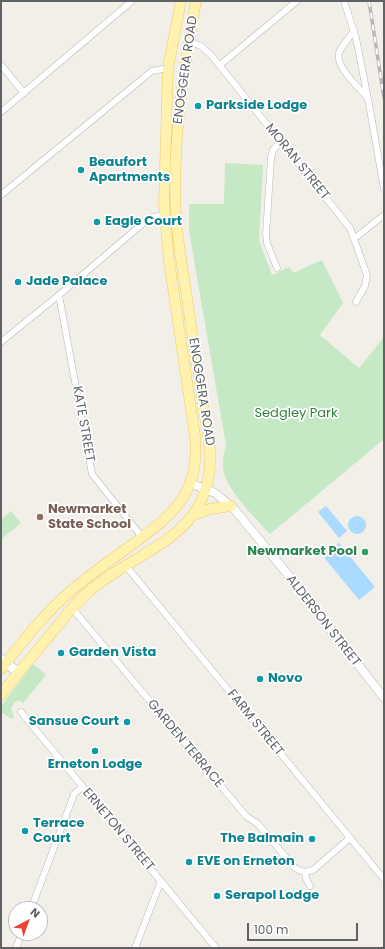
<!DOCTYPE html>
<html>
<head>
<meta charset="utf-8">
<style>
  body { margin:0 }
  #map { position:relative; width:385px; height:949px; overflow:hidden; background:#f1efe8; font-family:Poppins,sans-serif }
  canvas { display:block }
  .frame { position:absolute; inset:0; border:2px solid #5f6368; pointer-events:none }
  .north { position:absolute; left:8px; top:901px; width:40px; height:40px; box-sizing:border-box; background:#fff; border:1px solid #bfc1c3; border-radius:50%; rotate:41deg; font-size:11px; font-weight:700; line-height:16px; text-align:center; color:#5f6368 }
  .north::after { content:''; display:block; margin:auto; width:14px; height:18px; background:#ea4335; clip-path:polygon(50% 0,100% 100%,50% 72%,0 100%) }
  .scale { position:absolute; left:247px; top:923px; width:111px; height:18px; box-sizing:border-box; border:2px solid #5f6368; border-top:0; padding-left:5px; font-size:12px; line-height:14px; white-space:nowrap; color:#5f6368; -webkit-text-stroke:3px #fff; paint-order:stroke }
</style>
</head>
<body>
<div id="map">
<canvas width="385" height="949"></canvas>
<div class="frame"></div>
<div class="north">N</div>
<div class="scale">100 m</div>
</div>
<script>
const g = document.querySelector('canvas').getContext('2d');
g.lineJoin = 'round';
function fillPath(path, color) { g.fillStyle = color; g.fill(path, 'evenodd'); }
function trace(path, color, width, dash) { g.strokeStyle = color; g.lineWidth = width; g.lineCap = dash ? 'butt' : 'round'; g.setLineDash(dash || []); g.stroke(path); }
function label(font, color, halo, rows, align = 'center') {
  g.font = font + ' Poppins,sans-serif'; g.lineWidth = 3.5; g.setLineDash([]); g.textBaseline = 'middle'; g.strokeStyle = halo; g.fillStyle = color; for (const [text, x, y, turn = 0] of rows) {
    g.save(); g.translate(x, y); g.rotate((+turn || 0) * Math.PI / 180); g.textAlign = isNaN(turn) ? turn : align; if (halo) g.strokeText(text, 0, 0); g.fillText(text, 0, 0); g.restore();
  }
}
fillPath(new Path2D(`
  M225,163L263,165L259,240L272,275L289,267L293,273L322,260L343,303L320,335L359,368L384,337V439L270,534C256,519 226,489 223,469C222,461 224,453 226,445L189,231V204H224Z
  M11,511L21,523L1,539V519Z
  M33,664L46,675L23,703L19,700L14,703L11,709L14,717L12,719L1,712V706Z`), '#c5e8c5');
fillPath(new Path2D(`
  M326,506L347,531L339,538L318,512Z
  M348 525a9 9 0 1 1 18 0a9 9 0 1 1-18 0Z
  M339,543L375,587L359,600L323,556Z`), '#aadaff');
const minor = new Path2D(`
  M344,1L356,38L369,104L384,189
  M354,30C350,38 342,45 339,53C335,66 359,88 367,97
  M188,41L201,46L212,56L350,228L367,275L365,286L356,302
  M1,65L24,93
  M220,65L297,1
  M1,112L132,1
  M1,195L152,71L168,68
  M355,238L384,215
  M277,268L267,243L266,234L271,158L273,150L281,141
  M59,295L92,474L142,537
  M1,342L59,295L147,220L153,217L164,215
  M126,566L384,879
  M72,608L246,816L258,824L294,867L300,871L305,872L306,878L310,886
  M21,712L216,948
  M305,872L313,870L350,838
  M31,909L73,797L74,794L82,787
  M16,948L22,933
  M135,948L161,881`);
const tertiary = new Path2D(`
  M190,483L215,493L235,510L289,576L384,698`);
const secondary = new Path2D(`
  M1,659L19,673`);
const primary = new Path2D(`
  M193,515L210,509L231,506
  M1,669C23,641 45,613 72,590C91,574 112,559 133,544C175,513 200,493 195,436L169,261L164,203L168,68L181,1
  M1,695C15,676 30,659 45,641C58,625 70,609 85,595C137,547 214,540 210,451C203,400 194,349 187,298C183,271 178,244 176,217C172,145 183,72 196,1`);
trace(minor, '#b5b8bc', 7);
trace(tertiary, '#b5b8bc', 9);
trace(secondary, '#b6babf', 10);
trace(primary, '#f2c960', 11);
trace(minor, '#fff', 6);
trace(tertiary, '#fff', 8);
trace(secondary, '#fff', 9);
trace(primary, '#fff2af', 10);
const rail = new Path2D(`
  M369,1L384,98`);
trace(rail, '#b6b7b8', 3.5);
trace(rail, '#fff', 2, [6]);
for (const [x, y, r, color] of [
  [198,106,4,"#0f9aa8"],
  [81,170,4,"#0f9aa8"],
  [97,222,4,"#0f9aa8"],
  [18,282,4,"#0f9aa8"],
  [40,517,4,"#8d6e63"],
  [365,552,4,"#2e9e5b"],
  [61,653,4,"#0f9aa8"],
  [260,679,4,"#0f9aa8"],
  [127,722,4,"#0f9aa8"],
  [95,751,4,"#0f9aa8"],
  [25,831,4,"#0f9aa8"],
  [312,839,4,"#0f9aa8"],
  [189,862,4,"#0f9aa8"],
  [217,896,4,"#0f9aa8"]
]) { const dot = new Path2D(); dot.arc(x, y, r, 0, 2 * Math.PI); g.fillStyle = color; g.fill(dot); trace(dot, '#fff', 1.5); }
label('13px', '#5f6368', '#fff', [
  ["ENOGGERA ROAD",186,70,-82],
  ["MORAN STREET",297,162,51],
  ["ENOGGERA ROAD",201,392,81],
  ["KATE STREET",83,424,80],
  ["ALDERSON STREET",323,621,52],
  ["FARM STREET",255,723,51],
  ["GARDEN TERRACE",185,744,50],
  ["ERNETON STREET",118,830,50]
]);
label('bold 13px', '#0d838f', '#fff', [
  ["Parkside Lodge",206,106],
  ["Beaufort",89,163],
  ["Apartments",89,178],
  ["Eagle Court",105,222],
  ["Jade Palace",26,282],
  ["Garden Vista",69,653],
  ["Novo",268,679],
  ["Sansue Court",119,722,"right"],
  ["Erneton Lodge",95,765,"center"],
  ["Terrace",33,824],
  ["Court",33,839],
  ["The Balmain",304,839,"right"],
  ["EVE on Erneton",197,862],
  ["Serapol Lodge",225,896]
], 'left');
label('13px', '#348238', '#fff', [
  ["Sedgley Park",296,414]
]);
label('bold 13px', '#785e54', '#fff', [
  ["Newmarket",48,510],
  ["State School",48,525]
], 'left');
label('bold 13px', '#27864d', '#fff', [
  ["Newmarket Pool",357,552]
], 'right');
</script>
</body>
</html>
